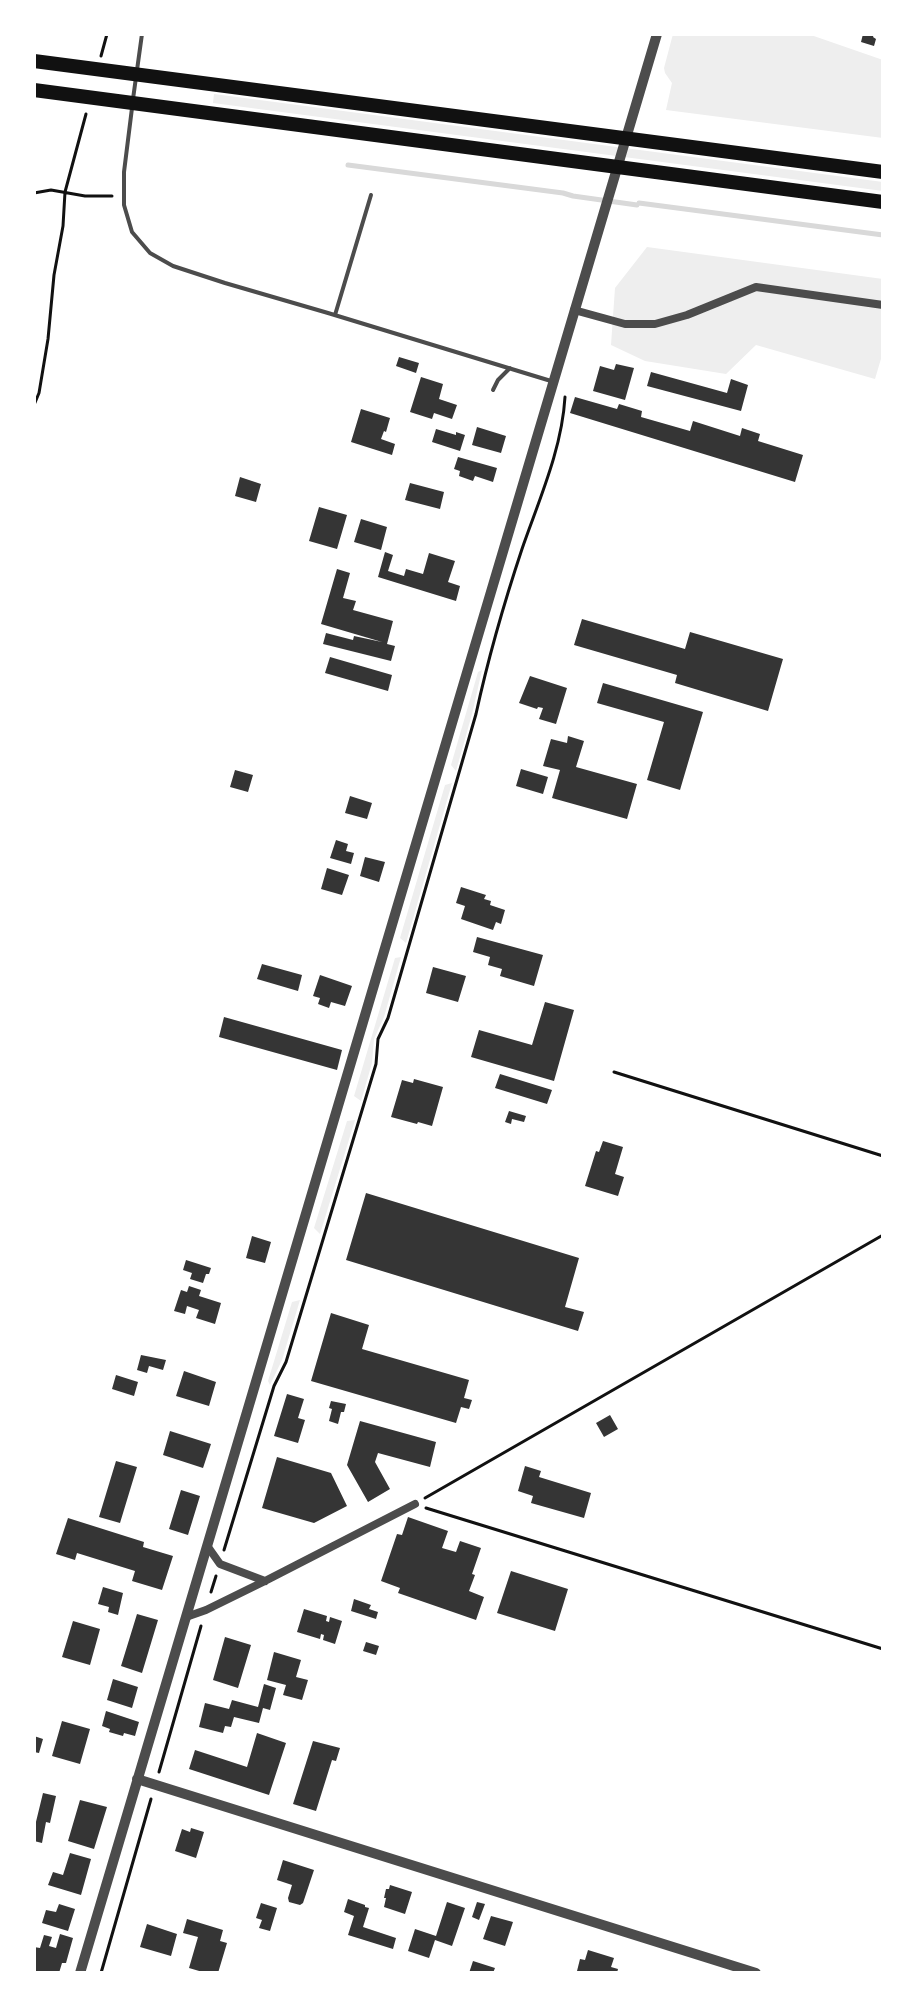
<!DOCTYPE html>
<html>
<head>
<meta charset="utf-8">
<style>
  body { margin:0 }
  #map { position:relative; width:917px; height:2007px; overflow:hidden; background:#fff; font-family:"Archivo Narrow",sans-serif }
  canvas { display:block }
  .frame { position:absolute; inset:0; border:36px solid #fff; pointer-events:none }
</style>
</head>
<body>
<div id="map">
<canvas width="917" height="2007"></canvas>
<div class="frame"></div>
</div>
<script>
const g = document.querySelector('canvas').getContext('2d');
g.lineJoin = 'round';
function fillPath(path, color) { g.fillStyle = color; g.fill(path, 'evenodd'); }
function trace(path, color, width, dash) { g.strokeStyle = color; g.lineWidth = width; g.lineCap = dash ? 'butt' : 'round'; g.setLineDash(dash || []); g.stroke(path); }
fillPath(new Path2D(`
  M673,34H808L883,60V138L666,110L672,83L665,73L664,68Z
  M214,94L883,182V191L213,103Z
  M647,247L883,279V352L875,379L756,345L726,374L645,361L611,345L615,288Z
  M482,670L472,714L456,771L451,765L478,672Z
  M452,783L406,943L400,938L445,785Z
  M401,957L384,1017L374,1039L372,1063L361,1101L354,1096L395,958Z
  M355,1120L320,1234L314,1228L347,1121Z
  M300,1300L282,1360L270,1385L268,1381L292,1302Z`), '#eee');
trace(new Path2D(`
  M348,165L563,193L573,196L637,205
  M639,203L883,235`), '#d9d9d9', 5);
fillPath(new Path2D(`
  M863,34H874L873,37L876,39L874,46L861,42Z
  M399,357L419,363L416,373L396,366Z
  M616,364L634,368L625,400L593,391L600,366L614,370Z
  M651,372L727,393L731,379L748,385L741,411L647,386Z
  M421,377L443,384L439,399L457,405L452,419L434,413L432,419L410,412Z
  M575,397L617,409L619,404L642,411L641,417L690,431L693,421L740,436L742,428L760,434L758,441L803,455L795,482L570,413Z
  M361,409L390,418L386,432L384,431L381,439L395,444L392,455L351,442Z
  M477,427L506,436L501,453L472,445Z
  M436,429L456,435V432L465,435L460,451L432,442Z
  M458,457L497,468L493,482L475,476L473,481L459,476L460,471L454,469Z
  M240,477L261,484L256,502L235,496Z
  M410,483L444,492L440,509L405,500Z
  M319,507L347,515L337,549L309,541Z
  M361,519L387,527L381,550L354,542Z
  M385,552L393,555L388,571L404,576L406,569L423,574L429,553L455,561L448,582L460,586L456,601L378,577Z
  M337,569L350,573L343,598L356,601L353,610L393,621L387,644L395,646L391,661L323,644L326,633L353,640L354,636L382,642L321,624Z
  M582,619L685,649L690,632L783,659L768,711L675,683L677,675L574,645Z
  M330,657L392,675L388,691L325,673Z
  M530,676L567,688L556,724L539,719L543,708L538,707L537,709L519,703Z
  M603,683L703,712L680,790L647,780L664,722L597,703Z
  M568,736L584,741L576,767L637,784L627,819L552,798L560,770L543,766L551,739L567,743Z
  M521,769L548,777L543,794L516,786Z
  M235,770L253,775L248,792L230,787Z
  M350,796L372,803L367,819L345,813Z
  M336,840L348,844L346,851L354,853L351,864L330,858Z
  M365,857L385,862L379,882L360,876Z
  M327,868L349,875L342,895L321,889Z
  M461,887L486,895L484,899L491,901L490,905L505,910L501,924L496,922L493,930L461,919L465,906L456,903Z
  M477,937L543,955L534,986L500,976L502,969L488,965L490,957L473,952Z
  M262,964L302,975L298,991L257,979Z
  M433,967L466,976L458,1002L426,993Z
  M320,975L352,986L345,1006L331,1002L329,1008L318,1004L320,998L313,996Z
  M545,1002L574,1010L554,1081L471,1057L479,1030L532,1045Z
  M224,1017L342,1050L337,1070L219,1037Z
  M500,1074L552,1090L547,1104L495,1088Z
  M414,1079L443,1087L432,1126L418,1122L417,1124L391,1117L402,1080L413,1083Z
  M509,1111L526,1116L524,1122L512,1119L511,1124L505,1122Z
  M603,1141L623,1147L615,1174L624,1177L618,1196L585,1186L596,1151L599,1152Z
  M366,1193L579,1258L565,1307L584,1312L578,1331L346,1260Z
  M252,1236L271,1242L265,1263L246,1258Z
  M186,1260L211,1268L209,1274H206L203,1283L190,1279L192,1273L183,1270Z
  M189,1286L201,1290L199,1296L221,1303L215,1324L196,1318L199,1310L187,1306L185,1314L174,1311L181,1290L187,1292Z
  M331,1313L369,1325L362,1349L469,1380L464,1398L472,1400L469,1409L461,1407L456,1423L311,1381Z
  M141,1355L166,1360L163,1370L149,1366L147,1373L137,1370Z
  M184,1371L216,1382L209,1406L176,1396Z
  M116,1375L138,1382L134,1396L112,1389Z
  M287,1394L304,1399L298,1418L305,1420L298,1443L274,1436Z
  M331,1401L346,1404L344,1412H341L338,1424L329,1421L332,1409L329,1408Z
  M610,1415L618,1429L604,1437L596,1423Z
  M360,1421L436,1442L430,1467L378,1453L375,1462L390,1489L368,1502L347,1465Z
  M170,1431L211,1444L203,1468L163,1455Z
  M277,1457L331,1473L347,1506L314,1523L262,1508Z
  M116,1461L137,1467L120,1523L99,1517Z
  M525,1466L541,1471L539,1477L591,1493L584,1518L531,1503L533,1496L518,1491Z
  M181,1490L200,1496L188,1535L169,1529Z
  M408,1517L448,1531L442,1548L456,1552L460,1541L481,1548L472,1574L475,1575L469,1591L484,1597L476,1620L398,1593L400,1588L381,1581L397,1534L402,1535Z
  M68,1518L144,1542L143,1547L173,1556L162,1590L132,1581L135,1571L77,1553L75,1560L56,1554Z
  M511,1571L568,1589L555,1631L497,1613Z
  M103,1587L123,1593L118,1615L108,1612L109,1607L98,1604Z
  M354,1599L371,1605L369,1609L378,1612L376,1619L351,1611Z
  M304,1609L327,1616L326,1621L329,1622L330,1617L342,1621L335,1644L323,1640L324,1635L321,1634L320,1639L297,1632Z
  M137,1614L158,1620L142,1673L121,1666Z
  M73,1621L100,1629L90,1665L62,1657Z
  M225,1637L251,1645L238,1688L213,1680Z
  M366,1642L379,1646L376,1655L363,1651Z
  M274,1652L301,1660L296,1677L308,1680L302,1700L283,1695L286,1685L267,1680Z
  M113,1679L138,1687L132,1708L107,1700Z
  M264,1684L276,1688L270,1710L263,1708L259,1723L234,1717L231,1727L225,1726L223,1733L199,1727L205,1703L229,1709L232,1700L258,1707Z
  M106,1711L139,1722L135,1736L124,1733L123,1736L109,1732L110,1729L102,1726Z
  M62,1721L90,1729L80,1764L52,1756Z
  M257,1733L286,1743L269,1795L189,1769L195,1750L247,1767Z
  M34,1736L43,1739L39,1753L34,1752Z
  M313,1741L340,1748L336,1761L332,1760L316,1811L293,1804Z
  M43,1793L56,1796L50,1823L46,1822L42,1843L34,1841V1830Z
  M80,1800L107,1807L94,1849L68,1841Z
  M191,1828L204,1832L196,1858L175,1851L182,1829L190,1832Z
  M70,1853L91,1859L81,1895L48,1885L53,1872L63,1875Z
  M283,1860L314,1870L303,1903L300,1905L289,1902L288,1898L292,1885L277,1880Z
  M390,1885L412,1892L405,1914L384,1907L386,1898H384L386,1889H389Z
  M348,1899L365,1905V1907L369,1908L363,1927L396,1938L393,1949L348,1935L354,1916L344,1912Z
  M447,1902L465,1908L452,1946L435,1940L429,1958L408,1951L415,1929L436,1936Z
  M477,1902L485,1904L479,1920L472,1917Z
  M261,1903L277,1908L270,1931L259,1928L262,1920L256,1918Z
  M59,1904L75,1909L68,1931L42,1923L46,1910L56,1912Z
  M491,1916L513,1922L505,1946L483,1939Z
  M187,1919L223,1930L220,1941L227,1943L218,1973H206L189,1968L198,1937L183,1933Z
  M147,1924L177,1934L171,1956L140,1947Z
  M60,1934L73,1938L66,1963H62L59,1973H34V1947L40,1948L44,1935L52,1937L49,1946L56,1948Z
  M588,1950L614,1958L611,1967L618,1969L617,1973H581L577,1971L580,1959L585,1960Z
  M473,1961L495,1968L493,1973H469Z`), '#353535');
trace(new Path2D(`
  M101,56L107,34
  M34,193L51,190L85,196H112
  M34,405L39,393L48,339L54,275L63,226L65,192L86,114
  M614,1072L883,1156
  M425,1498L883,1235
  M426,1508L883,1649
  M224,1550L274,1386L286,1362L376,1064L378,1039L388,1018L476,714C488,659 504,603 522,549C539,500 562,449 565,397
  M211,1592L216,1576
  M159,1772L201,1626
  M101,1973L151,1799`), '#111', 3);
trace(new Path2D(`
  M133,99L142,34
  M132,108L124,172V205L132,232L150,253L173,266L225,283L328,313L551,381
  M335,315L371,195
  M493,390L498,380L510,368`), '#4c4c4c', 4);
trace(new Path2D(`
  M574,310L625,324H655L687,315L756,287L883,305
  M208,1547L220,1564L265,1581
  M186,1617L206,1610L265,1581L415,1504`), '#4c4c4c', 8);
trace(new Path2D(`
  M137,1779L756,1973
  M80,1973L657,34`), '#4c4c4c', 10);
trace(new Path2D(`
  M34,61L883,172
  M34,90L883,202`), '#111', 14);
</script>
</body>
</html>
